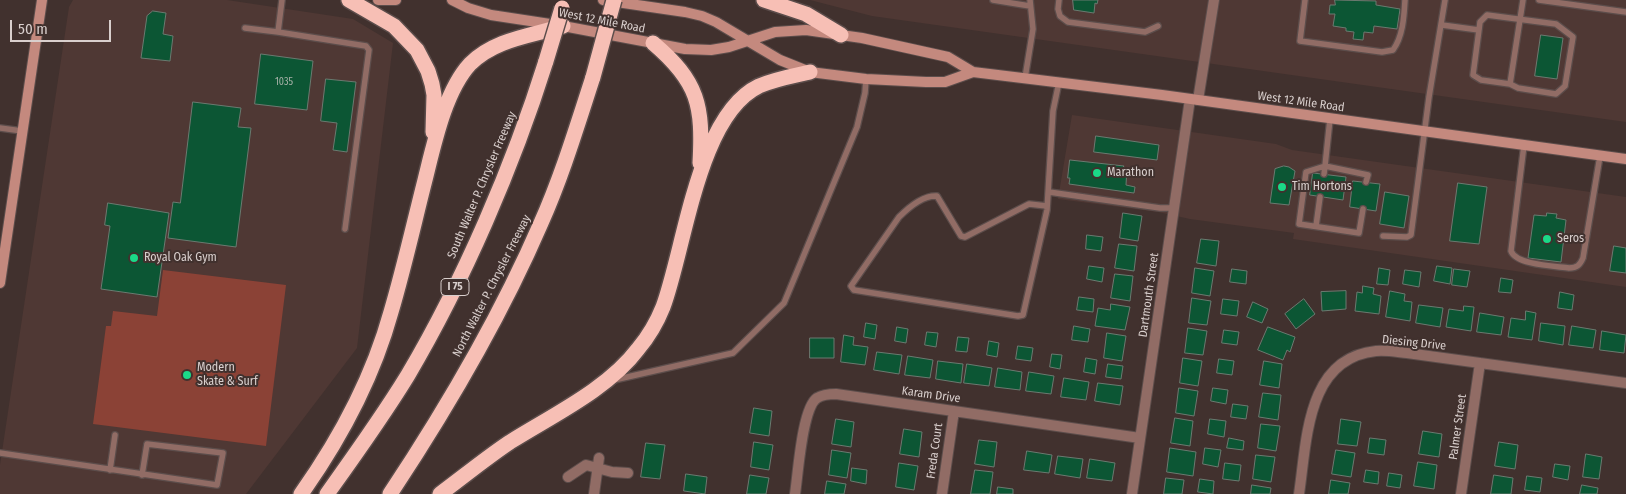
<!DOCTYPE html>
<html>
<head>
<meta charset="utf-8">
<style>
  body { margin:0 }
  #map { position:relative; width:1626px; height:494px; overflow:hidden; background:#41312e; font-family:"Fira Sans Condensed",sans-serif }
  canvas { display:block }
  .scale { position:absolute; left:10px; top:20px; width:101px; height:22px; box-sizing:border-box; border:2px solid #d9cfcd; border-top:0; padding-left:6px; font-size:15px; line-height:18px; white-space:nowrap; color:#d9cfcd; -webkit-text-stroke:4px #41312e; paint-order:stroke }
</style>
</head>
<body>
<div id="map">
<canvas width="1626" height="494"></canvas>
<div class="scale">50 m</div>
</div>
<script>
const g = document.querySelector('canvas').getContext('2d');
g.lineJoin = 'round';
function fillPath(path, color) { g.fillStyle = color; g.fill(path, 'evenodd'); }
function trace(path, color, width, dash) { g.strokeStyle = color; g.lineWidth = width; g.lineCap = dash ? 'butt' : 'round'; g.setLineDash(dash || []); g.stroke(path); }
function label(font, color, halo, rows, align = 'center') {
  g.font = font + ' "Fira Sans Condensed",sans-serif'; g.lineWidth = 4; g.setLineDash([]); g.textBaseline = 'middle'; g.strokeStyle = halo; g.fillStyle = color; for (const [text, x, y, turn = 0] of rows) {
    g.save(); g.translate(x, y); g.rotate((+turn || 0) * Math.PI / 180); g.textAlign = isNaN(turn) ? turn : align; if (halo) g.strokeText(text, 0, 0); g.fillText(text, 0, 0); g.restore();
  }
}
fillPath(new Path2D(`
  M73,0H227L353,19L393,43L357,348L246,494H0V465L69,7Z
  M810,0H1626V122L872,16Z
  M1072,115L1276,144L1292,150L1626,197V287L1293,239L1294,233L1190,219L1158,212L1058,199Z`), '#4f3834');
fillPath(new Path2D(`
  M163,270L286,285L266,446L93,424L106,326H111L113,311L157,316Z`), '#8b4236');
const building = new Path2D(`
  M1073,0H1098L1097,4L1095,3L1094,13L1074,10Z
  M1335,0L1376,1V5L1400,9L1397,29L1374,26L1373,33L1364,32L1363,40L1353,39L1354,32L1346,31V28L1333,26L1335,14H1329L1330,5H1335Z
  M153,11L166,13L163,34L173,36L170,61L141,58L147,16Z
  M1541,35L1563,38L1557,79L1535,76Z
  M261,54L313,61L307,110L255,104Z
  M326,79L356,82L347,152L333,150L337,123L321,121Z
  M193,102L241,108L238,127L251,128L236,247L168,238L173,202L180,203Z
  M1096,136L1159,145L1157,160L1094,152Z
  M1070,160L1124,166L1123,167L1127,168L1126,185L1135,187L1134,193L1069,184L1070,178H1068Z
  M1284,166L1289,167L1295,171L1289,205L1270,203L1275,169Z
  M1313,173L1346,177L1343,200L1310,195Z
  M1353,181L1380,184L1376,211L1350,207Z
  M1458,183L1487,187L1479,244L1450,241Z
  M1385,192L1409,196L1404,228L1380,224Z
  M108,203L169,213L157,297L101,289L110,226L105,225Z
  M1123,213L1142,216L1138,241L1120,238Z
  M1547,213L1557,214L1556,218L1566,220L1561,262L1528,258L1534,215L1546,216Z
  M1087,235L1103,237L1101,251L1086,249Z
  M1201,239L1219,241L1216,266L1197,263Z
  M1119,244L1137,246L1134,271L1115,268Z
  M1614,246L1626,248V273L1610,271Z
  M1089,266L1104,268L1102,282L1087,279Z
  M1437,266L1452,268L1450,284L1434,281Z
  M1195,268L1214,271L1210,296L1192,293Z
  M1379,268L1390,270L1388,285L1377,284Z
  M1232,269L1247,271L1246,284L1230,282Z
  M1454,269L1470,271L1467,287L1452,285Z
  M1405,270L1421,272L1419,287L1403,284Z
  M1115,274L1133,276L1130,301L1111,298Z
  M1501,278L1513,280L1511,293L1499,292Z
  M1363,286L1374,288L1373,294L1381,296L1379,314L1355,311L1357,292L1362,293Z
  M1346,291V309L1322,311L1321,292Z
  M1390,291L1405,294L1404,301L1412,302L1410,321L1386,317Z
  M1560,292L1574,295L1572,310L1558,308Z
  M1079,297L1094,299L1093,312L1077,310Z
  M1192,298L1211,301L1207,325L1189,323Z
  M1223,299L1239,301L1237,316L1221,314Z
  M1304,299L1315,314L1296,329L1285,314Z
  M1253,302L1268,309L1262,323L1247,317Z
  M1111,304L1130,307L1125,330L1095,326L1098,308L1110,310Z
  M1419,305L1443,308L1440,327L1416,323Z
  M1464,306L1474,307L1471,331L1446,327L1449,309L1463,311Z
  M1526,311L1536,313L1532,340L1508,337L1511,318L1525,320Z
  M1480,313L1504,317L1501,335L1477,332Z
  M866,323L877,325L875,339L864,337Z
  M1541,323L1565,326L1563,345L1539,341Z
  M1074,326L1090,329L1088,342L1072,340Z
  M1572,326L1596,330L1593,348L1569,345Z
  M897,327L908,329L906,343L895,341Z
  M1268,327L1295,337L1290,352L1287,350L1283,360L1258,350Z
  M1188,328L1207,331L1203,355L1185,353Z
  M1224,330L1239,332L1237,345L1222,343Z
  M1602,331L1626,335L1624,353L1600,350Z
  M927,332L938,333L936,347L925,345Z
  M1107,333L1126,336L1122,361L1104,358Z
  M844,335L854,337L853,345L868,347L865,365L841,362Z
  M958,337L969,338L967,352L956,351Z
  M810,338H834V358H810Z
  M989,341L999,343L997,357L987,355Z
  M1018,346L1033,348L1031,361L1016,359Z
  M877,352L902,355L899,374L874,370Z
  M1052,354L1062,355L1060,369L1050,367Z
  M908,356L933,360L930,378L905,375Z
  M1086,358L1097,360L1095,374L1084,372Z
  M1183,358L1202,361L1198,386L1180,383Z
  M1219,359L1234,361L1232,375L1217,373Z
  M938,361L963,364L961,383L936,379Z
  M1264,361L1282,364L1279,388L1260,385Z
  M967,364L992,368L989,386L964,383Z
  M1108,364L1123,366L1121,379L1106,377Z
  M998,368L1022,372L1020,390L995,387Z
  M1029,372L1054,376L1051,394L1026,391Z
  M1064,378L1089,382L1086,400L1061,397Z
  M1098,383L1123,386L1120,405L1095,401Z
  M1179,388L1198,391L1194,416L1176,413Z
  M1213,388L1228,390L1226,404L1211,401Z
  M1263,393L1281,395L1278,420L1259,417Z
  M1233,404L1248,406L1246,419L1231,417Z
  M754,408L772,411L769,436L750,433Z
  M1175,418L1193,421L1190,446L1171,443Z
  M836,419L854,422L851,447L832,444Z
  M1210,419L1226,421L1224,437L1208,434Z
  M1341,419L1361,422L1357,446L1338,444Z
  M1261,424L1280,426L1276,451L1258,448Z
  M904,429L922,432L919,457L900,454Z
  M1423,431L1442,434L1439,457L1419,454Z
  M1229,438L1244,441L1243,450L1227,448Z
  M1370,438L1386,440L1384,455L1368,453Z
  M979,440L997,442L994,467L975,464Z
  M754,442L773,445L769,470L751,467Z
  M1499,442L1518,445L1515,469L1495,466Z
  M646,443L665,445L660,479L641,477Z
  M1170,448L1196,452L1193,476L1167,472Z
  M1205,448L1221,450L1218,467L1203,464Z
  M832,450L851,453L847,478L829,475Z
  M1336,450L1355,453L1351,477L1332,474Z
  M1027,451L1052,455L1049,473L1024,470Z
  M1586,454L1602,457L1599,479L1583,477Z
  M1256,455L1275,457L1271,482L1253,479Z
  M1058,456L1083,459L1080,478L1055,474Z
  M1090,459L1115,463L1112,481L1087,478Z
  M1418,462L1437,465L1434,489L1414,486Z
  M899,463L918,466L914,490L896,487Z
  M1225,463L1241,465L1239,481L1223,479Z
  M1555,464L1570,466L1568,480L1553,477Z
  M852,468L867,470L866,484L851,481Z
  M975,470L993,472L990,494H971Z
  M1366,470L1379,472L1378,484L1364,482Z
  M1389,473L1402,475L1400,488L1387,486Z
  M686,474L707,477L705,494L684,491Z
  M750,475L769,478L766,494H747Z
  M1494,475L1513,478L1511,494H1491Z
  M1527,476L1542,478L1540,492L1525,490Z
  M1166,478L1184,480L1182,494H1164Z
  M1200,479L1214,481L1213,494L1198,492Z
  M1331,480L1350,483L1348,494H1329Z
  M827,481L846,484L844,494H825Z
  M1252,485L1271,488L1270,494H1251Z
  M1582,485L1598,488L1597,494H1580Z
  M998,487L1013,489V494H997Z`);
fillPath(building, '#0c5634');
trace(building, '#6a7a70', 1);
const service = new Path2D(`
  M993,0L1030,6
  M1059,0L1058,9L1060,16L1068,22L1145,32L1158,26
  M1305,0L1300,41L1382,52L1393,50C1403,36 1404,17 1405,0
  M1539,0L1626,12
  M1442,25L1479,30L1473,75L1481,80L1510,84L1518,88L1556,94L1565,86L1573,37L1556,24L1487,15L1480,22L1479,30
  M245,28L278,32L282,0
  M278,32L366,46L369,50L345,229
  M1025,78L1033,29L1030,0
  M1510,84L1523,0
  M1330,119L1325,166L1368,175L1366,182
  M0,128L22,131
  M1524,145L1511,251C1516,265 1555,266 1569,268C1577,268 1580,265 1583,258L1600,156
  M1324,174L1325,166L1306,172L1299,224L1359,233L1363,209
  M1049,192L1160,208H1174
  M1047,206L1029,204L965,237L961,236L937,196C923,195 908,208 899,217L851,286L854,290L1018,316L1023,315L1047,210L1053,111L1059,82
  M1316,226L1320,197
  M1383,236L1407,237L1411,235L1429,97L1445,0
  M614,380L733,353L784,303L857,127L865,93L866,79
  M0,453L217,485L223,453L147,444L142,475
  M110,470L115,435`);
const minor = new Path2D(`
  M1198,100L1214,0
  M568,477L586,465L612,472L628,473
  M594,494L599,458
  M795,494C798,475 802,408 817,398C822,395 829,394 836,394L1140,438
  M942,494L954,411
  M1132,494L1190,99
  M1299,494C1307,441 1306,358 1376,351C1386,350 1397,352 1407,353L1626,383
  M1461,494L1480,363`);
const secondary = new Path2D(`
  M378,0H396
  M452,0L468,8L491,15L563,26L685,49L711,50L729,47L775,32L806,30L862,38L948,57L973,72L1162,95L1626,159
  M603,0L685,12L702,16L716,22L780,60L810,72L866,79L926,82H945L973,72
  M0,283L42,0`);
const motorway = new Path2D(`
  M349,0L394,26L417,50L428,71L432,84L434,95L433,132
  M764,0L806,14L841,35
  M653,43C699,82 703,106 700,163
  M301,494C340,439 373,377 391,312C404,268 414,223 425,180C434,144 445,91 470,64C495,39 531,36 563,26
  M327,494C355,455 383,416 408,375C464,280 513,166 546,61
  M390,494C447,408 500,318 541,223C562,176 577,126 593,77
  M440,494C463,477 486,458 510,442C553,415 608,389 638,349C649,336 657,322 663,307C685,248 698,115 759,86C775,79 793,76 810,72`);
trace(service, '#5c4d4b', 8);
trace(minor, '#5c4d4b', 12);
trace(secondary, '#5c4d4b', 12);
trace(motorway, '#5c4d4b', 18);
trace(service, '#916c65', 5.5);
trace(minor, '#916c65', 10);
trace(secondary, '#c4897e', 10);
trace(motorway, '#f7bfb5', 15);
const motorwayBridge = new Path2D(`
  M546,61L562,8
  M593,77L614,0`);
trace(motorwayBridge, '#5c4d4b', 18, []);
trace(motorwayBridge, '#f7bfb5', 15);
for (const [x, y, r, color] of [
  [1097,173,5,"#1bd988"],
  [1282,187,5,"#1bd988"],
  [1547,239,5,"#1bd988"],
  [134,258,5,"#1bd988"],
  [187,375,5,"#1bd988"]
]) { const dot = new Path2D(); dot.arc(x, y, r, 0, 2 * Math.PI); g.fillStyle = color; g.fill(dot); trace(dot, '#41312e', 2); }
label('10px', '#a6b1a7', null, [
  ["1035",284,82]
]);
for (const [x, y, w] of [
  [455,287,28]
]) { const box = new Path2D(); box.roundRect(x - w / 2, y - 8.5, w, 17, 4); g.fillStyle = '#41312e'; g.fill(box); trace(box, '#d9cfcd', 1); }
label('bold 11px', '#d9cfcd', null, [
  ["I 75",455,287]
]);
label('12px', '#d9cfcd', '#41312e', [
  ["West 12 Mile Road",602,21,11],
  ["West 12 Mile Road",1301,102,8],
  ["South Walter P. Chrysler Freeway",482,185,-67],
  ["North Walter P. Chrysler Freeway",492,286,-63],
  ["Dartmouth Street",1149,295,-82],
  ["Diesing Drive",1414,343,6],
  ["Karam Drive",931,395,8],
  ["Palmer Street",1458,427,-82],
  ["Freda Court",935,451,-82]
]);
label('12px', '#d9cfcd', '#41312e', [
  ["Marathon",1107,173],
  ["Tim Hortons",1292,187],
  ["Seros",1557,239],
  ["Royal Oak Gym",144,258],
  ["Modern",197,368],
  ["Skate & Surf",197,382]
], 'left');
</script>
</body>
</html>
